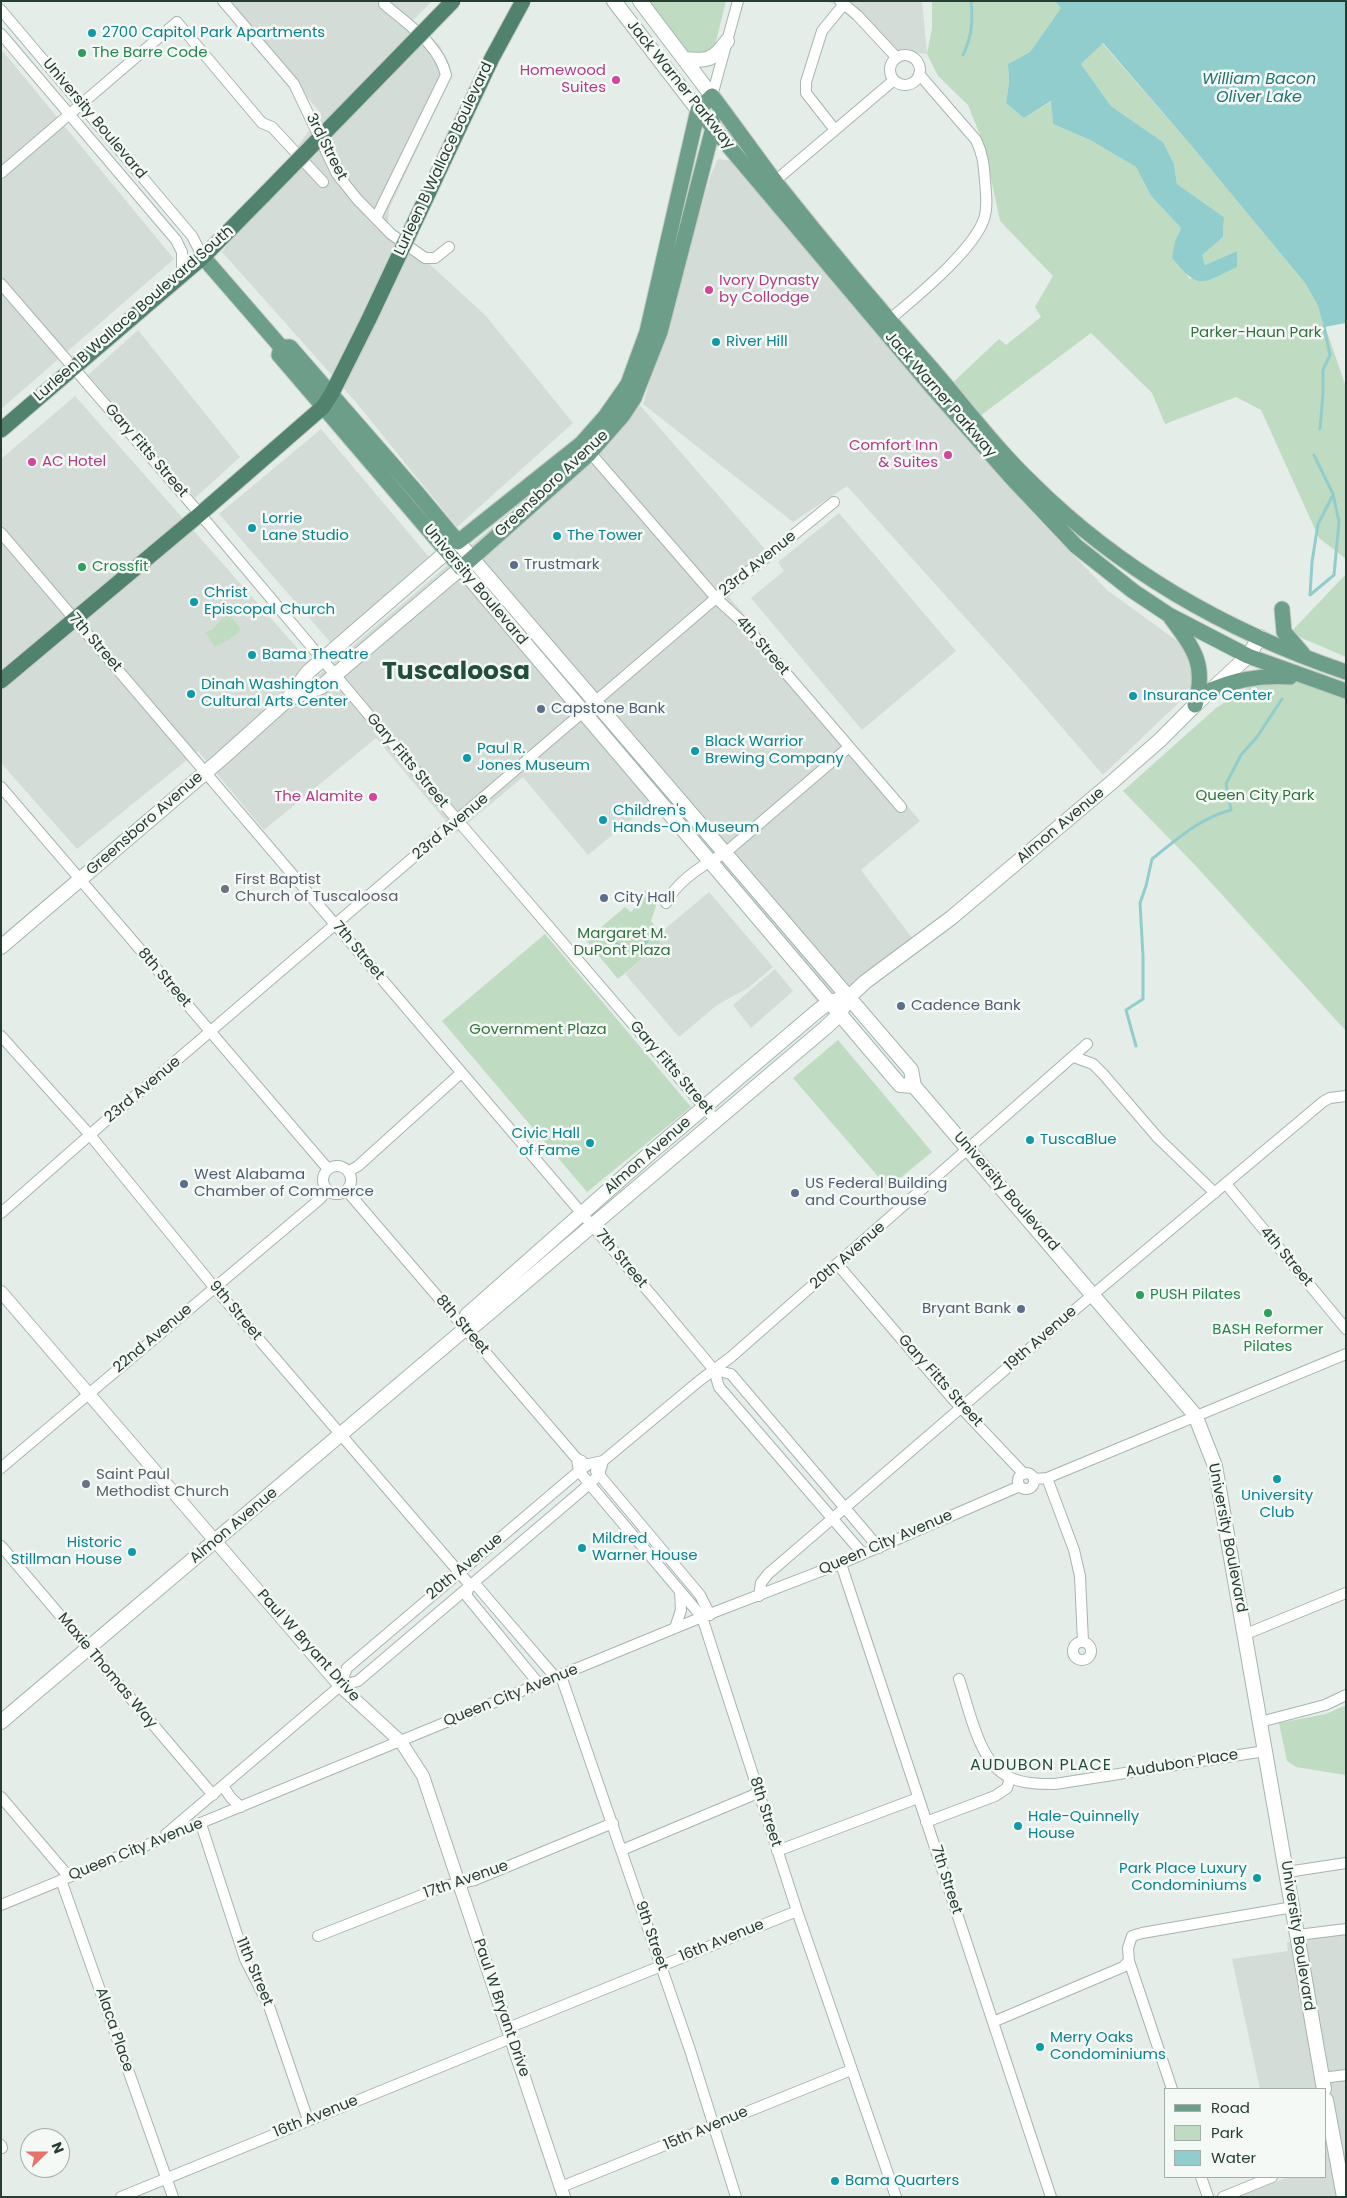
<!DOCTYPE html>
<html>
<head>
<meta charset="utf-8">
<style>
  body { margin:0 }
  #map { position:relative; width:1347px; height:2198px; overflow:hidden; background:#e4ede8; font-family:Poppins,sans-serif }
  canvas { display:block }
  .frame { position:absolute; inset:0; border:2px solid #253d32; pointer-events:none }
  .legend { position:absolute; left:1164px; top:2088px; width:162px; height:90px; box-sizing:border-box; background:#f5f9f6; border:1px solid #a2aea8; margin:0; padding:6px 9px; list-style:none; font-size:15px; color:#253d32 }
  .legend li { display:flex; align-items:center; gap:10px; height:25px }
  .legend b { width:25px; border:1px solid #a2aea8 }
  .north { position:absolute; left:20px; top:2128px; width:50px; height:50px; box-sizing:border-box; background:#f5f9f6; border:1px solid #a2aea8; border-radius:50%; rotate:68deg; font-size:14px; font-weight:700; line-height:20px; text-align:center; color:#253d32 }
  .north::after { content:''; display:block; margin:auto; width:18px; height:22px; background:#e77269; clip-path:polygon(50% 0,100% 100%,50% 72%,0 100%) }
</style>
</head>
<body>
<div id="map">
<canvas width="1347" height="2198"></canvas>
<div class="frame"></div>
<ul class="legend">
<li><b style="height:6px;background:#6d9e89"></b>Road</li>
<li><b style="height:14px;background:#bfdcc2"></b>Park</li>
<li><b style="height:14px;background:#91cdcc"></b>Water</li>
</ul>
<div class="north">N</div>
</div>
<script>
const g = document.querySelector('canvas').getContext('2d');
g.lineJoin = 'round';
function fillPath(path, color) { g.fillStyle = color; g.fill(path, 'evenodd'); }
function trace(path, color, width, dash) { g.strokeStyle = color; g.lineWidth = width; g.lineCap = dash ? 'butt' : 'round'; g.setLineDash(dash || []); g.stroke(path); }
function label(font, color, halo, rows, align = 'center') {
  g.font = font + ' Poppins,sans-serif'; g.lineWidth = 5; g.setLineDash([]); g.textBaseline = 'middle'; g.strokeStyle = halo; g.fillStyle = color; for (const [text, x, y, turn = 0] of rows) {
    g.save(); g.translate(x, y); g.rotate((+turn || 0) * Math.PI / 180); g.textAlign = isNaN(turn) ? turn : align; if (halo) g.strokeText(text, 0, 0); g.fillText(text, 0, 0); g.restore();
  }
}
fillPath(new Path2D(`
  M228,1H432L413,20L440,46L449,63L451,77L389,209L388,226L486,316L573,423L457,527L355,401L222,252L321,114Z
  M825,1H922L927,54L893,50L834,4Z
  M1,49L174,259L1,409Z
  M718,159L733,161L1058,539L1107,590L1180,643L1194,663L1193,689L1103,775L1016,674L847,486L793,522L643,404L711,174Z
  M138,330L240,457L195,498L88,375Z
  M75,396L320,674L638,403L770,555L729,597L920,821L861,870L921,950L829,1018L662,794L588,855L523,777L456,833L376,738L264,830L198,751L77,849L1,763V459Z
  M321,429L429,557L331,643L219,514Z
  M839,513L956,651L862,730L751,598L784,571L778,562Z
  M709,892L773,967L748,988L717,1005L679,1037L625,974L660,944L666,928Z
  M775,969L793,991L751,1028L733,1005Z
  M1346,1934V2197H1244V2195L1288,2177H1326V2089H1260L1232,1959L1288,1951L1287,1942Z`), '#d3dcd6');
fillPath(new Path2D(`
  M645,1H726L715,45L709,53H685Z
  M932,1H1055L1061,8L1030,52L1008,64L1009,82L1006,103L1024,118L1052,101L1053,124L1090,140L1136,167L1151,196L1181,228L1175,241L1189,279L1237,267V251L1205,265L1201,255L1223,237L1224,217L1177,184L1174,164L1163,142L1111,106L1081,64L1102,43L1190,144L1305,283L1318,306L1346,387V559L1319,538L1261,410L1236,397L1165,424L1152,393L1091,333L972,422L945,390L999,339L1006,345L1041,317L1035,307L1053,276L1000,221L984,145L968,105L938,76L927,54L932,28Z
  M1346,574V657L1290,633Z
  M228,612L241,630L230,639L215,647L205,632L212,630Z
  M1306,678L1346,691V1031L1195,865L1123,791L1216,708L1250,686Z
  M646,890L656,899V906L651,921L663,936L660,944L618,979L586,940L625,907L631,912L639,903L635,899Z
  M545,934L691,1107L587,1192L442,1021Z
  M838,1040L932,1152L888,1188L793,1078Z
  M1346,1705V1775L1296,1767L1287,1761L1279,1723L1326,1714Z`), '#bfdcc2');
fillPath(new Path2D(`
  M1055,1H1346V323L1324,327L1318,306L1305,283L1190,144L1103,43L1081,64L1111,106L1163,142L1174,164L1177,184L1224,217L1223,237L1202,255L1205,265L1237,251V267C1200,284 1200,291 1172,258L1175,241L1181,228L1151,196L1136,167L1090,140L1053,124L1051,101L1024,118L1006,103L1009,82L1008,64L1030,52L1061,8Z`), '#91cdcc');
trace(new Path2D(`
  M963,55C972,36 973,22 971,1
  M1320,429L1323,393V370L1330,355L1324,327L1327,323
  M1310,595L1334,575L1339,522L1333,494L1314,455
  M1310,595L1312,562L1318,524L1333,495
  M613,933L616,943L624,949L633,946
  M639,945L645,944L647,940
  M1136,1046L1126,1010L1143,999V956L1140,903L1146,886L1152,859C1177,839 1200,818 1231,810L1226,784L1241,755L1257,737L1282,699`), '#91cdcc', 3);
const minor = new Path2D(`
  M223,1L294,84L337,174L357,199L391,234L425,258H435L449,247
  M840,1L857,15L897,58
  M1,10L192,236L203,257
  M1,34L176,240L182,252V275
  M890 70a15 15 0 1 1 30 0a15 15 0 1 1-30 0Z
  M712,96L738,1
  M835,130L806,93V82L822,31L844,4
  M1,173L177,22L262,123L272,127L323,182
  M775,181L894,80
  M376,218L446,75C439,44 407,24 384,4
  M1,284L200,514L447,808L717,1122
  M889,320C915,298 973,251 984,219C988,207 986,193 985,181C984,166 983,154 976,140L919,74
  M587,449L716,598L742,622L901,807
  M1,533L654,1298L714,1370L719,1387L863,1554
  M1,787L328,1169
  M666,903C677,881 704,864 725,853L849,747
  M1,1036L90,1135L214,1287L470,1585L477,1586L482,1592L556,1678
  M1074,1057L1093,1064L1103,1074L1158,1138L1215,1193
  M323 1180a14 14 0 1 1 28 0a14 14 0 1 1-28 0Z
  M349,1171L358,1166L461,1073
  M1226,1184L1346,1329
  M347,1191L577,1459L582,1461
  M1,1213L101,1125L716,598L834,502
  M838,1265L952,1398L1024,1474
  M714,1370L731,1374L879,1548
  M577,1459L579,1471L592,1487L702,1617L797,1911L896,2197
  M1,1468L320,1199L327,1190
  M596,1471L700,1595L710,1615
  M1018 1481a8 8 0 1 1 16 0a8 8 0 1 1-16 0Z
  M1047,1478L1074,1550L1080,1576L1083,1642
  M1034,1479L1047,1478L1346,1354
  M1,1546L213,1795
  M841,1564L1051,2197
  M470,1585L466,1595L470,1600L539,1684
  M759,1596L761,1583L768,1574L1071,1313L1324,1101L1330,1098L1346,1096
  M675,1628L681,1610L680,1591
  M1246,1634L1346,1593
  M1073 1651a9 9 0 1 1 18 0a9 9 0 1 1-18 0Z
  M561,1676L690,2050L736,2197
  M959,1679C969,1708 979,1764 1009,1777C1023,1784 1040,1784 1055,1784L1265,1751
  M340,1686L347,1668L579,1471L589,1464L603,1461L699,1381L731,1357L1087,1044
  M1260,1722L1325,1705L1346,1695
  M223,1786L231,1798L241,1807
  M1,1797L69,1877
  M926,1822L995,1796L1007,1788L1010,1778
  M201,1824L245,1959L269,2006L308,2120
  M166,1834L340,1686L358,1681L579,1493L599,1475L603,1461
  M622,1850L758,1793
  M777,1851L918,1798
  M1287,1872L1346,1863
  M61,1880L173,2197
  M1,1905L702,1617L847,1561L1020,1486
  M1298,1935L1346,1929
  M318,1936L445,1886L475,1880L613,1823
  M993,2022L1123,1967L1129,1961
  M508,2028L797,1911
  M1322,2078L1346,2075
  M1172,2089L1129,1961L1128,1948L1132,1936L1142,1933L1293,1907
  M1,2145L2,2148
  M1201,2177L1208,2197
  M561,2187L851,2070
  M121,2197L511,2038
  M1223,2197L1272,2177`);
const tertiary = new Path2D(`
  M1,1292L340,1686L401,1742L423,1776L564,2197`);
const secondary = new Path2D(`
  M614,1L698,110
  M640,1L712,96
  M684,59C707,61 713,61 727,41
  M288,699L321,687L461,568L900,1085L914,1086
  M1,947L220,760L288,699L308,672L458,542L911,1070L914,1086L1195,1415L1215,1466L1324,2089
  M465,1329L467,1315L655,1149L815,1013L829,1002L837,1000
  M1,1722L465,1329L475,1325L825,1028L839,1015L848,998L865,982L951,918L1111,783L1160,740L1195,705L1248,656L1260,637
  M1326,2100L1344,2197`);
const primary = new Path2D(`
  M712,96C734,125 755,155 777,184C827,247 879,309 932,369C965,407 996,449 1033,484C1122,572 1228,632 1346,672
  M698,110L931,386L1010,476L1076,546L1133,591L1169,615L1248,656L1346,691
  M203,257L281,347H290L418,494L458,542L582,443L605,417L628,384L647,332L698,110L712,96
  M281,347L279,355L461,568L588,455L623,415L634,398L660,332L713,128L712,120
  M1282,609L1284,632L1303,654
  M1171,618C1194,649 1207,665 1195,705
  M1211,690C1237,679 1262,675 1290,677`);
const trunk = new Path2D(`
  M1,430L203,257L264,195
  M1,681L200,514L323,407L332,393L369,319`);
trace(minor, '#a7b5ae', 12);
trace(tertiary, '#a7b5ae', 14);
trace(secondary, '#a4b7ad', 16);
trace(primary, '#c2c9c6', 17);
trace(trunk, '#c2c9c6', 17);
trace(minor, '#fff', 10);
trace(tertiary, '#fff', 12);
trace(secondary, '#fff', 14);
trace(primary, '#6d9e89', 15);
trace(trunk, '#50826e', 15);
const trunkBridge = new Path2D(`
  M264,195L453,1
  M369,319L492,58L523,1`);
trace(trunkBridge, '#c2c9c6', 17, []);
trace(trunkBridge, '#50826e', 15);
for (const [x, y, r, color] of [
  [92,33,5,"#0f9aa8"],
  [82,53,5,"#2e9e5b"],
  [616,80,5,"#d1479c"],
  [709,290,5,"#d1479c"],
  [716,342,5,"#0f9aa8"],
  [948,455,5,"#d1479c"],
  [32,462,5,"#d1479c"],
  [252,528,5,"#0f9aa8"],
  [557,536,5,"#0f9aa8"],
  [514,565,5,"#5c6f8a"],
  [82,567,5,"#2e9e5b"],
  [194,602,5,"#0f9aa8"],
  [252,655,5,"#0f9aa8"],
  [191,694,5,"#0f9aa8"],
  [1133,696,5,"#0f9aa8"],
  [541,709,5,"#5c6f8a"],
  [695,751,5,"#0f9aa8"],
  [467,758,5,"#0f9aa8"],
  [373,797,5,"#d1479c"],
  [603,820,5,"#0f9aa8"],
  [225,889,5,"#6b7280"],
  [604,898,5,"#5c6f8a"],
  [901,1006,5,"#5c6f8a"],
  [1030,1140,5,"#0f9aa8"],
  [590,1143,5,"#0f9aa8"],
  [184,1184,5,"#5c6f8a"],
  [795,1193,5,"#5c6f8a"],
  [1140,1295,5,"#2e9e5b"],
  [1021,1309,5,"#5c6f8a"],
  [1268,1313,5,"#2e9e5b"],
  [1277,1479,5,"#0f9aa8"],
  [86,1484,5,"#6b7280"],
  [582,1548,5,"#0f9aa8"],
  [132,1552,5,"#0f9aa8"],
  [1018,1826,5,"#0f9aa8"],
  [1257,1878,5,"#0f9aa8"],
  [1040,2047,5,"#0f9aa8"],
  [835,2181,5,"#0f9aa8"]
]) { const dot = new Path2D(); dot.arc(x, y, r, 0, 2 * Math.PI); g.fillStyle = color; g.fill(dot); trace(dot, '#f5f9f6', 2); }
label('15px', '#0d838f', '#f5f9f6', [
  ["2700 Capitol Park Apartments",102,33],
  ["River Hill",726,342],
  ["Lorrie",262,519],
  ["Lane Studio",262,536],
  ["The Tower",567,536],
  ["Christ",204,593],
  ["Episcopal Church",204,610],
  ["Bama Theatre",262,655],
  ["Dinah Washington",201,685],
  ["Cultural Arts Center",201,702],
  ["Insurance Center",1143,696],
  ["Black Warrior",705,742],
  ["Brewing Company",705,759],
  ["Paul R.",477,749],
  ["Jones Museum",477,766],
  ["Children's",613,811],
  ["Hands-On Museum",613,828],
  ["Civic Hall",580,1134,"right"],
  ["of Fame",580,1151,"right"],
  ["TuscaBlue",1040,1140],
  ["University",1277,1496,"center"],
  ["Club",1277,1513,"center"],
  ["Mildred",592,1539],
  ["Warner House",592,1556],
  ["Historic",122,1543,"right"],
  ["Stillman House",122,1560,"right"],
  ["Hale-Quinnelly",1028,1817],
  ["House",1028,1834],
  ["Park Place Luxury",1247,1869,"right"],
  ["Condominiums",1247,1886,"right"],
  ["Merry Oaks",1050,2038],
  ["Condominiums",1050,2055],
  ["Bama Quarters",845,2181]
], 'left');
label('15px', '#27864d', '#f5f9f6', [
  ["The Barre Code",92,53],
  ["Crossfit",92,567],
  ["PUSH Pilates",1150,1295],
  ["BASH Reformer",1268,1330,"center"],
  ["Pilates",1268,1347,"center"]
], 'left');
label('15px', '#b23c85', '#f5f9f6', [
  ["Homewood",606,71],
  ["Suites",606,88],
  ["Ivory Dynasty",719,281,"left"],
  ["by Collodge",719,298,"left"],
  ["Comfort Inn",938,446],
  ["& Suites",938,463],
  ["AC Hotel",42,462,"left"],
  ["The Alamite",363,797]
], 'right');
label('15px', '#253d32', '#f5f9f6', [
  ["Jack Warner Parkway",680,85,51],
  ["University Boulevard",94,119,50],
  ["3rd Street",326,147,63],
  ["Lurleen B Wallace Boulevard",444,159,-65],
  ["Lurleen B Wallace Boulevard South",134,314,-41],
  ["Jack Warner Parkway",940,395,49],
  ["Gary Fitts Street",146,451,49],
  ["Greensboro Avenue",552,484,-43],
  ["23rd Avenue",758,564,-39],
  ["University Boulevard",475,585,50],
  ["7th Street",95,643,49],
  ["4th Street",762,646,49],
  ["Gary Fitts Street",407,761,50],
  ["Greensboro Avenue",145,824,-41],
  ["Almon Avenue",1061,826,-40],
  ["23rd Avenue",451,827,-40],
  ["7th Street",358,951,50],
  ["8th Street",164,978,49],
  ["Gary Fitts Street",671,1068,49],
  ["23rd Avenue",143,1090,-40],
  ["Almon Avenue",648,1156,-41],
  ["University Boulevard",1006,1192,49],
  ["20th Avenue",848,1256,-41],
  ["4th Street",1286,1257,50],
  ["7th Street",621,1259,50],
  ["9th Street",235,1311,50],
  ["8th Street",462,1325,49],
  ["22nd Avenue",153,1339,-40],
  ["19th Avenue",1041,1339,-41],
  ["Gary Fitts Street",940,1381,48],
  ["Almon Avenue",234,1526,-40],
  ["University Boulevard",1227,1538,79],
  ["Queen City Avenue",886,1543,-23],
  ["20th Avenue",465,1567,-40],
  ["Paul W Bryant Drive",308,1646,48],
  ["Maxie Thomas Way",107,1671,50],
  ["Queen City Avenue",511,1696,-22],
  ["Audubon Place",1182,1764,-9],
  ["8th Street",765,1812,72],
  ["Queen City Avenue",136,1850,-22],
  ["17th Avenue",466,1880,-19],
  ["7th Street",946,1880,72],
  ["9th Street",651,1936,71],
  ["University Boulevard",1297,1936,81],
  ["16th Avenue",722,1941,-22],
  ["11th Street",254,1972,67],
  ["Paul W Bryant Drive",501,2008,71],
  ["Alaca Place",114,2030,71],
  ["16th Avenue",316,2117,-22],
  ["15th Avenue",706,2129,-23]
]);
label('15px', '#327140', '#f5f9f6', [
  ["Parker-Haun Park",1256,333],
  ["Queen City Park",1255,796],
  ["Margaret M.",622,934],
  ["DuPont Plaza",622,951],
  ["Government Plaza",538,1030]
]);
label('15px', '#4e5e75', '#f5f9f6', [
  ["Trustmark",524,565],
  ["Capstone Bank",551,709],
  ["City Hall",614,898],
  ["Cadence Bank",911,1006],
  ["West Alabama",194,1175],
  ["Chamber of Commerce",194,1192],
  ["US Federal Building",805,1184],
  ["and Courthouse",805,1201],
  ["Bryant Bank",1011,1309,"right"]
], 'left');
label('15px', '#5b616d', '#f5f9f6', [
  ["First Baptist",235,880],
  ["Church of Tuscaloosa",235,897],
  ["Saint Paul",96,1475],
  ["Methodist Church",96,1492]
], 'left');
label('italic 16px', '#247474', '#f5f9f6', [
  ["William Bacon",1259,80],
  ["Oliver Lake",1259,98]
]);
g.letterSpacing = '1px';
label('16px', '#224e3c', '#f5f9f6', [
  ["AUDUBON PLACE",1041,1766]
]);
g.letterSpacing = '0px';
label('bold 25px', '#224e3c', '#f5f9f6', [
  ["Tuscaloosa",456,673]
]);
</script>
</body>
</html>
